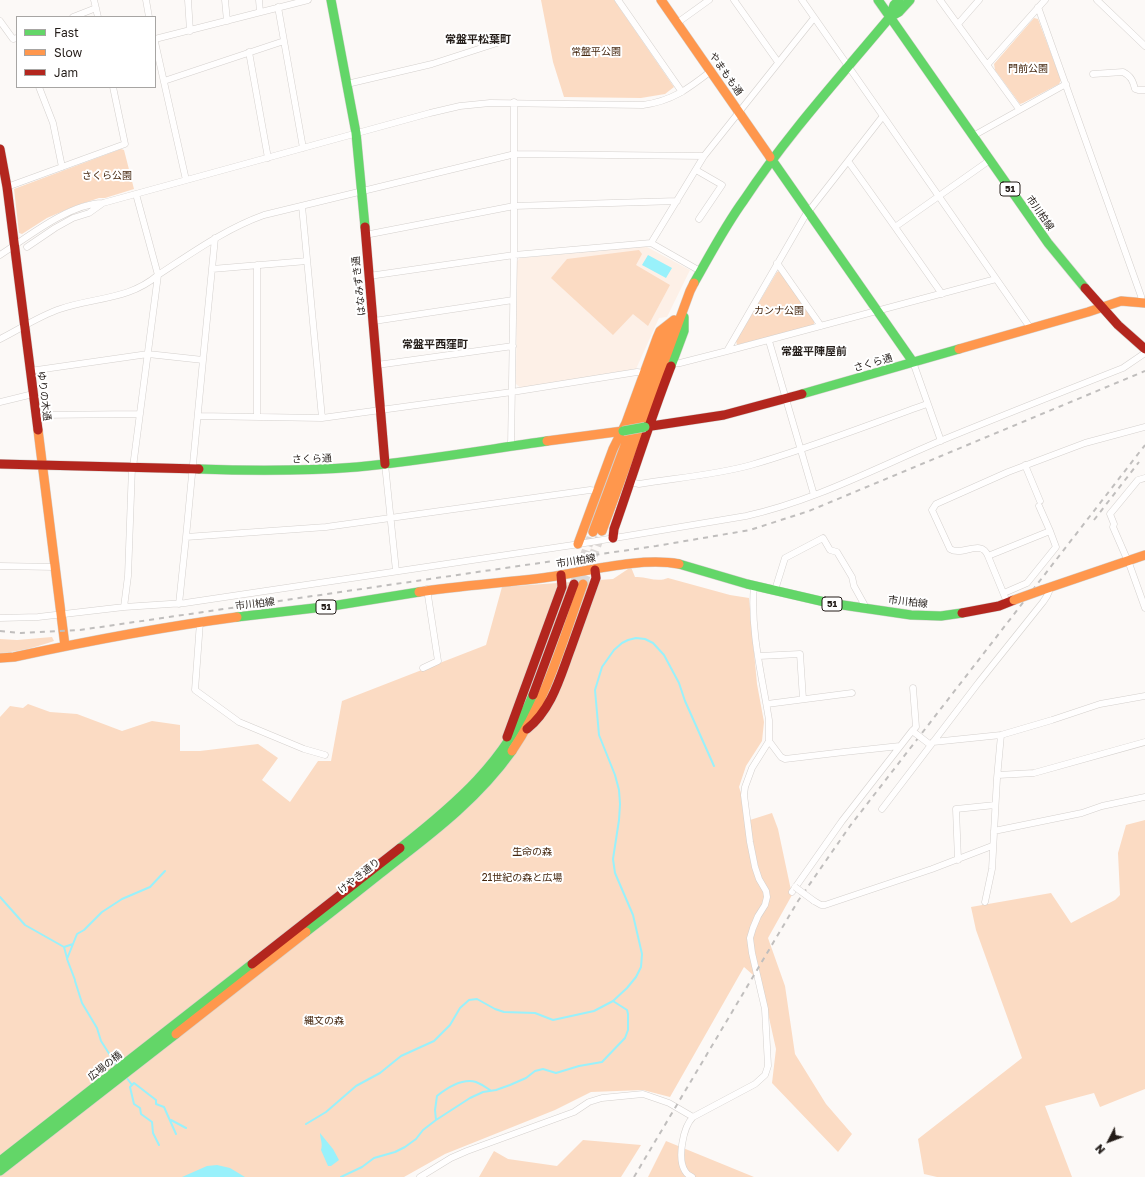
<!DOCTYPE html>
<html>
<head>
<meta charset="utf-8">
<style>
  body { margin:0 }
  #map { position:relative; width:1145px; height:1177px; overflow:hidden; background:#fcf9f7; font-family:"Golos Text",sans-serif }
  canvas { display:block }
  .legend { position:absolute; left:16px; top:16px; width:140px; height:72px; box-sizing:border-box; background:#fff; border:1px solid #a7a5a3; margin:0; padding:5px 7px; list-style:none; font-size:12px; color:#241d19 }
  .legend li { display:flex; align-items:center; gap:8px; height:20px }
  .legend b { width:20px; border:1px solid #a7a5a3 }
  .north { position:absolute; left:1089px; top:1121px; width:40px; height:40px; -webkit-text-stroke:3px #fff; paint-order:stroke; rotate:228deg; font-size:11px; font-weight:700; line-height:16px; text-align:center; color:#241d19 }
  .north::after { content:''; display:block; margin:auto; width:14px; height:18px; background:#241d19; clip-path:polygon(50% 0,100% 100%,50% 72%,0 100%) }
</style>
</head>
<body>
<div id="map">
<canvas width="1145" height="1177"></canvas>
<ul class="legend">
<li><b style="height:5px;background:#63d668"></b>Fast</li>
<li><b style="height:5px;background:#ff974d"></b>Slow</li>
<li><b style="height:5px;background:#b3261e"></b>Jam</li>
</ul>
<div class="north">N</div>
</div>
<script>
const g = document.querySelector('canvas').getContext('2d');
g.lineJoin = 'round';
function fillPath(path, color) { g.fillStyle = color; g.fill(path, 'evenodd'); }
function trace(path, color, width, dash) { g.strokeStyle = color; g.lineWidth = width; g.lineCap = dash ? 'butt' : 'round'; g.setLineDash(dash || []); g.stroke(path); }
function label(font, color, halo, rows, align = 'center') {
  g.font = font + ' "Golos Text","Noto Sans JP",sans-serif'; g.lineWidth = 4; g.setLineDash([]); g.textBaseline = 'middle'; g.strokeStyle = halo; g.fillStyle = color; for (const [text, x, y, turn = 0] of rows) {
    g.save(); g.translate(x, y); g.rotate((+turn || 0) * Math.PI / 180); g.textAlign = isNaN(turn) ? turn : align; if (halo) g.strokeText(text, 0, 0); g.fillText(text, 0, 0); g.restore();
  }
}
fillPath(new Path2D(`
  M645,246L690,270L667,317L659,318L636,369L521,388L516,384L517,261L520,258Z`), '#fdf0e7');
fillPath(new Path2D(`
  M541,0H614L674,87L665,94L641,98L564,97L553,62Z
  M1034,18L1038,19L1061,80L1059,84L1023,103L1020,104L995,70L994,64Z
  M121,149L124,150L134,189L105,198H99L75,206L47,218L22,234L19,233L14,189Z
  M639,250L642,254L636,265L670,285L648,326L633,314L613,335L551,278L567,259Z
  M779,271L814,320V324L812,326L737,345L736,341L777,272Z
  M631,567L635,577C647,576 656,583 668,578L730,595L749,598L757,684L764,722L762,741L746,766L739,787L750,820L772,813L778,829L792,895L768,938L785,986L795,1054L826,1104L852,1134L838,1152L772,1083L776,1049L761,982L744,967L670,1097L643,1090L591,1092L555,1110L445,1154L404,1177H0V717L10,706L23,708L28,704L50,712L77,714L122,731L152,721L180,725V751H200L258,744L278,758L262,780L290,802L318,761H331L342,701L486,645L502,587L613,579Z
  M52,637L54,641C36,647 19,652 0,653V639L17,640Z
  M1145,820V1089L1100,1107L1094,1093L1045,1106L1072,1177H937L924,1174L918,1139L1022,1058L976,930L971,907L1051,893L1071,923L1115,900L1120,895L1118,853L1126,825Z
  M583,1140L641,1145L621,1177H479L494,1151L508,1159L557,1166Z
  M666,1141L754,1177H648Z`), '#fbdbc3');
fillPath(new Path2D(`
  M648,255L672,268L666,278L642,265Z
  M320,1133L333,1149L339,1160L331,1166H328L321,1150C323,1143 320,1139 320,1133Z
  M217,1165L230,1168L245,1177H182L207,1166Z`), '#99f1fb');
trace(new Path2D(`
  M0,897L25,925L64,947L73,944L67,959L75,980
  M73,944L77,934L84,930L102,912L122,899L150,887L165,871
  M64,947L67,958
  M75,981L82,1003L97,1028L101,1041L117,1066
  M126,1077L132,1085
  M132,1085L134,1083L156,1100V1104L164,1107L176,1134
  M132,1085L130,1087L134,1104L140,1108L141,1114L152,1122L153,1133L159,1145
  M171,1120L186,1128
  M436,1120L435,1110L437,1096C447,1088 462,1078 476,1082C481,1084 486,1087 490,1090
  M306,1124L326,1112L356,1086L380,1073L401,1056L434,1041L450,1025L460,1008L469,1000L477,999L495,1009L504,1012L535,1013L553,1020L594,1011L613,1001L627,988L636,977L641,967L642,954L633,915L615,873L613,859L619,820L620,804L619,790L615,775L599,735L595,690L602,667L614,650L622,643L628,640L636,638L645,639L653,643L664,655L679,683L685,701L714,766
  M341,1177L362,1167L374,1158L395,1152L405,1147L416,1139L423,1130L436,1120L470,1098L483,1092L496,1090L510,1085L526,1078L535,1071L543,1069L556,1073L579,1066L602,1062L625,1038L628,1030V1014L627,1010L613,1001`), '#99f1fb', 2);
trace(new Path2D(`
  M574,584L593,532
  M583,584L602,531`), '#dcd8d6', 9, [9, 4.5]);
const street = new Path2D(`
  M94,0L98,17
  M146,0L149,17
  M188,0L190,31
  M225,0L227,21
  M259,0L260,12
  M618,0L682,92
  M734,0L778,62
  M802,0L883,116L848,161
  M940,0L1019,109
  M1097,0L1145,46
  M278,7L303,148
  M1038,7L1141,296L1142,302
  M73,17L96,8
  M0,21L13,39L17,38
  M677,23L709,0
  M958,24L979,0
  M155,39L308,0
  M155,42L186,180
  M249,52L268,158
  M987,65L1045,0
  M1093,74L1123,72C1131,76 1133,81 1135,89L1138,90H1145
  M164,81L284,41
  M347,84L432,64L497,43
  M39,87L53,123L62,167
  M883,116L1031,329
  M973,136L1066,84
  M990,160L895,227L848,161L805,216L727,351L996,279
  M696,170L722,185L699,219
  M7,187L125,144L113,87
  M302,206L322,418
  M895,227L942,294
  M365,235L514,206L677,201
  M651,243L704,156L814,18
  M27,247L55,228L73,218L89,213L103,203
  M0,255C28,237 68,204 103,203L430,113L460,106L490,103L643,105C672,101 688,89 711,71
  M777,263L821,326
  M257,265V417
  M212,269L307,261
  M369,276L514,255L651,243L700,271
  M374,321L513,300
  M0,339C20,329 39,316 60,309C95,297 129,300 158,275C192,253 225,229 264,215L515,154L704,156
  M769,341L814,495
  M913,362L941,441
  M671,364L680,363L727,351
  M377,365L513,346
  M30,371L148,354L203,360L215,238
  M0,402L33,394
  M36,415L140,414
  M198,416L322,418L512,392L637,372L644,373
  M511,447L514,255V102
  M385,464L396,571
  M1025,465L1040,501
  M133,467L158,275L136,194
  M1145,478L1138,480L1110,514L1114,524L1113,527L1130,566L1145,608
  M630,482L639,484C676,478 715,475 751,465C810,448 868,425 927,404
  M186,537L203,360
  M988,556C981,538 962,557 950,549L932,510L936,504L1008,472L1085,443L1145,427
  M0,566L55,567
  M775,590L785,558L823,538L830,550L837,552L852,577L854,586L864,604L863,607
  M1004,593L1027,583L1056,547L1050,531
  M1007,602L988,556L1050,531L1039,506
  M179,604L186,537L326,527L590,490L597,491
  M124,607L128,576L132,467
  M0,618L38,617L124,607L185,603L573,545L746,516C814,501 876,468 940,441C1001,416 1062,392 1123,368L1145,353
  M200,622L195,690L239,722L304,749L325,755
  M759,656L800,654L803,699
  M423,668L438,661L427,589
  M767,704L852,693
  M912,731L916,727L913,688
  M769,741L781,757L785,759L844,752L900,746
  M933,742L1001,735L1052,720L1100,704L1145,696
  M998,775L1034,773L1145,742
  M882,809L979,682L1043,602L1047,596L1051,587
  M994,831L1082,813L1102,806L1145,797
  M958,860L956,809L995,805
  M792,892L842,821L912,731L915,733
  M814,901L821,905H825L932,869L992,846
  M985,902L992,869L997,778L1001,735
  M420,1177L451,1158L467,1151L574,1112L589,1102L602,1098L643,1094L669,1103L693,1117
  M692,1177C690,1176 686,1173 685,1171C677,1159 683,1127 693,1117L755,1084L765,1075L768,1066L765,1009L752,953L750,938L753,928L758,916L765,905L767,897L766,891L759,879L755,867L750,842L744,795L745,787L752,768L769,741V720C762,676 750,630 754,585`);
const fast = new Path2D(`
  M331,0L356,133L365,227
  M890,17L1048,243L1085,288
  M890,17L899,12L910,0
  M890,17L894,5L899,0
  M770,157L913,362
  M694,283C710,255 725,226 744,200C787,135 840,77 890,17L878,0
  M671,366L684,331V317
  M802,394L959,349
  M199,469C252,471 305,471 357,467C421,461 484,450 547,441
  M679,564L747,584L829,603L911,615L941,616L962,613
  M237,617L332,606L419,592
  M400,848C456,804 505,762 533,695
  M306,932C336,909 366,885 395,862C438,829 480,796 512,751
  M0,1161L252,964
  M0,1171L176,1034`);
const slow = new Path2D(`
  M661,0L770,157
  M959,349L1088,312L1121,301L1145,303
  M38,430L65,646
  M547,441L623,431
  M602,531L690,291L694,283
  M593,532L651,375L674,321
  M578,544L613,449L626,423L657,338L660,331L674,320
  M1042,590L1145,555
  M419,592C462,585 506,583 549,577C589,571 641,557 679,564
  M0,658L14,657C88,641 162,627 237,617
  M512,751C546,701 563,640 583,584
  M176,1034L306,932`);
const jam = new Path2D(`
  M0,149L7,187L38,430
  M365,227L385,464
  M1085,288L1118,325L1145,349
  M645,427L724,415L802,394
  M0,464L199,469
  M613,538L614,529C633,475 650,420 671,366
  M962,613L999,606L1014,600
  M533,695L574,584
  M527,729C552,709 560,677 571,648C579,625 588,601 596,578L595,570
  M507,737L562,587L561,575
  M252,964L400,848`);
trace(street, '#d4d0cd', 7);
trace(fast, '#d4d0cd', 10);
trace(slow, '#d4d0cd', 10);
trace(jam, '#d4d0cd', 10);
trace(street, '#fffefe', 6);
trace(fast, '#63d668', 9);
trace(slow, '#ff974d', 9);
trace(jam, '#b3261e', 9);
trace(new Path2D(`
  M1094,520L1139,462
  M0,631L21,633L80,630L656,546L750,530L809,511L1145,371
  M634,1177L798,901L850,826L1145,445`), '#c0bebd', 2, [5, 5]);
const streetBridge = new Path2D(`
  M915,733L928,743
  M795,887L814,901`);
const fastBridge = new Path2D(`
  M623,431L645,427`);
const slowBridge = new Path2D(`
  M1014,600L1042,590`);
trace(streetBridge, '#d4d0cd', 7, []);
trace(fastBridge, '#d4d0cd', 10, []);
trace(slowBridge, '#d4d0cd', 10, []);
trace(streetBridge, '#fffefe', 6);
trace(fastBridge, '#63d668', 9);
trace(slowBridge, '#ff974d', 9);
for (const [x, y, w] of [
  [1010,189,20],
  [832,604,20],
  [326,607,20]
]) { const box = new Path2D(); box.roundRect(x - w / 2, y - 7, w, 14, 3); g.fillStyle = '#fff'; g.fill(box); trace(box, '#241d19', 1); }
label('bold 9px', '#241d19', null, [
  ["51",1010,189],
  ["51",832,604],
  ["51",326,607]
]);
label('10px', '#44260e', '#fff', [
  ["常盤平公園",596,52],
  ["門前公園",1028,69],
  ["さくら公園",107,176],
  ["カンナ公園",779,311],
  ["生命の森",532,852],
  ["21世紀の森と広場",522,878],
  ["縄文の森",324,1021]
]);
label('10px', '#241d19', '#fff', [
  ["やまもも通",726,74,55],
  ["市川柏線",1040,213,55],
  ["はなみずき通",359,286,-96],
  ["さくら通",873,363,-16],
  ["ゆりの木通",44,396,83],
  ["さくら通",312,459,-2],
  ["市川柏線",576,561,-9],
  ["市川柏線",908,602,6],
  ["市川柏線",255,604,-7],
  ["けやき通り",359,876,-38],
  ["広場の橋",105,1066,-38]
]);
label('bold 11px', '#241d19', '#fff', [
  ["常盤平松葉町",478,40],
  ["常盤平西窪町",435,345],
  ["常盤平陣屋前",814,352]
]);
</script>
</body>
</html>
